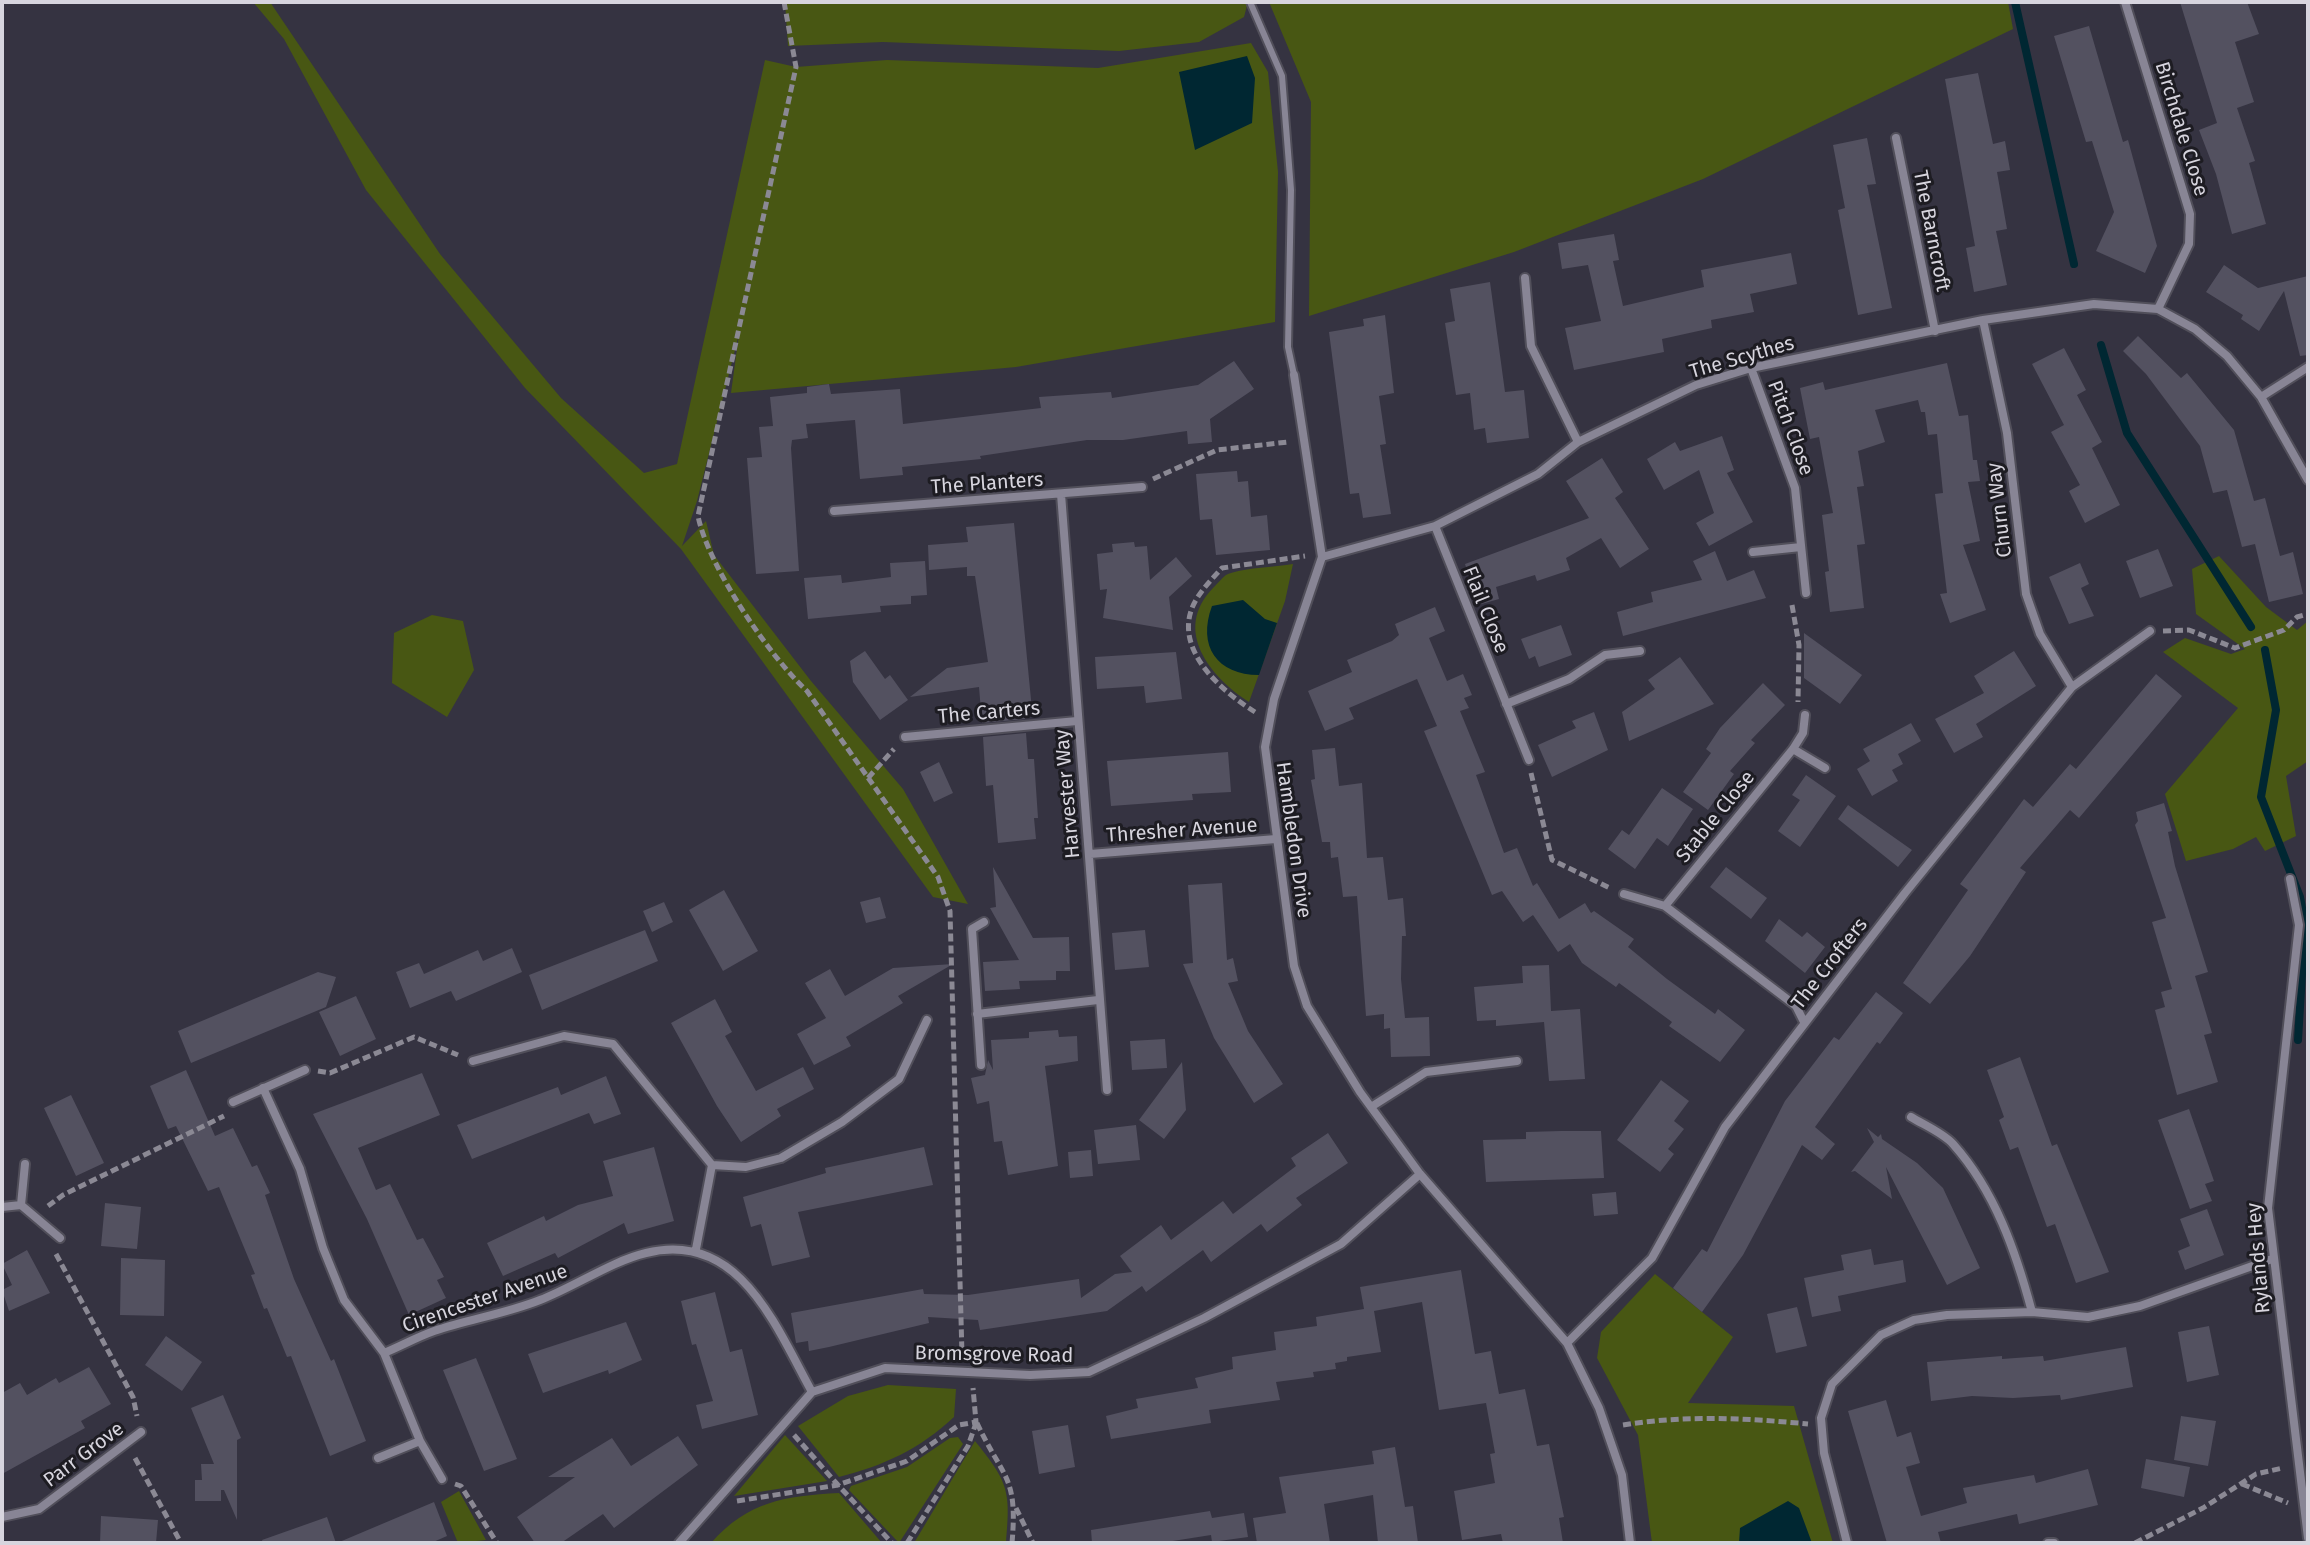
<!DOCTYPE html>
<html>
<head>
<meta charset="utf-8">
<style>
  body { margin:0 }
  #map { position:relative; width:2310px; height:1545px; overflow:hidden; background:#353341; font-family:"Fira Sans",sans-serif }
  canvas { display:block }
  .frame { position:absolute; inset:0; border:4px solid #d7d5de; pointer-events:none }
</style>
</head>
<body>
<div id="map">
<canvas width="2310" height="1545"></canvas>
<div class="frame"></div>
</div>
<script>
const g = document.querySelector('canvas').getContext('2d');
g.lineJoin = 'round';
function fillPath(path, color) { g.fillStyle = color; g.fill(path, 'evenodd'); }
function trace(path, color, width, dash) { g.strokeStyle = color; g.lineWidth = width; g.lineCap = dash ? 'butt' : 'round'; g.setLineDash(dash || []); g.stroke(path); }
function label(font, color, halo, rows, align = 'center') {
  g.font = font + ' "Fira Sans",sans-serif'; g.lineWidth = 6; g.setLineDash([]); g.textBaseline = 'middle'; g.strokeStyle = halo; g.fillStyle = color; for (const [text, x, y, turn = 0] of rows) {
    g.save(); g.translate(x, y); g.rotate((+turn || 0) * Math.PI / 180); g.textAlign = isNaN(turn) ? turn : align; if (halo) g.strokeText(text, 0, 0); g.fillText(text, 0, 0); g.restore();
  }
}
fillPath(new Path2D(`
  M253,2H270L440,254L561,398L644,473L677,464L765,60L796,67L887,60L1098,68L1251,43L1268,72L1278,172L1275,322L1016,367L731,393L739,334L697,501L682,546L706,521L714,555L811,681L903,789L968,904L933,897L681,549L525,388L366,190L284,39Z
  M785,2H1248L1244,17L1199,42L1119,51L883,42L788,46Z
  M1269,2H2008L2013,29L1703,179L1514,252L1309,316L1311,102Z
  M2219,556L2266,607L2297,630L2308,621V761L2286,776L2296,836L2265,851L2256,837L2233,849L2186,861L2165,794L2238,708L2163,652L2185,638L2231,654L2245,649L2196,614L2192,569Z
  M1293,564L1285,601L1249,702C1210,677 1172,630 1213,588C1217,584 1222,578 1226,575C1239,568 1277,567 1293,564Z
  M432,615L463,621L474,670L447,717L392,683L394,633Z
  M1655,1274L1733,1337L1688,1403L1794,1406L1833,1543H1652L1638,1435L1597,1358L1601,1332Z
  M888,1385L956,1389L954,1417C920,1449 883,1466 839,1477L798,1426L848,1396Z
  M785,1435L827,1481L734,1496Z
  M958,1437L963,1444L899,1543L849,1490L851,1486L907,1467L950,1438Z
  M975,1441C1008,1482 1011,1490 1006,1543H914Z
  M459,1491L486,1540L458,1543L441,1502Z
  M839,1493L882,1543H711C748,1501 785,1496 839,1493Z`), '#485713');
fillPath(new Path2D(`
  M1247,56L1255,78L1252,123L1195,150L1179,72Z
  M1243,600L1265,619L1277,623L1259,675C1217,675 1197,646 1212,606Z
  M1788,1501L1799,1508L1812,1543H1739L1740,1528Z`), '#002732');
trace(new Path2D(`
  M2015,2L2074,264
  M2101,345L2127,433L2251,627
  M2265,650L2276,710L2261,797L2300,897L2305,924L2298,1040`), '#002732', 8);
fillPath(new Path2D(`
  M2180,2H2247L2259,34L2235,42L2254,102L2237,108L2255,161L2249,163L2266,224L2232,234L2216,174L2199,130L2217,123Z
  M2089,26L2123,142L2128,140L2157,246L2145,273L2096,251L2114,212L2092,141L2086,142L2054,36Z
  M1978,73L1993,144L2005,141L2010,170L1997,172L2007,229L1996,231L2007,285L1974,292L1966,248L1975,246L1945,79Z
  M1867,138L1876,184L1867,185L1892,308L1858,315L1838,210L1845,208L1833,145Z
  M1614,234L1619,260L1613,261L1623,306L1704,287L1701,270L1791,253L1797,284L1750,294L1754,312L1711,320L1712,328L1662,339L1664,352L1574,370L1565,328L1601,321L1588,265L1562,269L1558,243Z
  M2224,265L2258,288L2308,276V355L2300,356L2284,291L2259,331L2241,319L2243,315L2206,292Z
  M1490,282L1505,392L1524,390L1529,438L1487,443L1485,428L1474,430L1470,393L1456,395L1445,323L1455,321L1450,289Z
  M1385,315L1394,393L1379,396L1386,444L1380,445L1391,514L1363,518L1359,493L1350,494L1329,332L1364,326L1363,319Z
  M2138,336L2181,378L2187,373L2234,430L2254,501L2265,498L2280,556L2293,552L2303,594L2269,602L2255,544L2242,547L2227,490L2213,493L2200,446L2146,374L2123,351Z
  M2064,348L2086,390L2077,395L2102,442L2092,448L2120,505L2085,523L2069,491L2080,485L2051,432L2064,425L2032,364Z
  M1234,361L1254,389L1210,419L1212,442L1188,444L1187,431L1123,440H1087L980,456L981,459L902,467L903,475L860,479L855,420L806,424L808,438L792,440L791,448L799,571L756,574L747,458L762,457L759,427L773,426L770,397L807,393V387L829,384L831,394L900,389L903,424L1041,408L1039,397L1111,392L1112,398L1198,385Z
  M1947,363L1959,416L1968,415L1973,460H1977L1980,481L1968,482L1980,541L1963,545L1986,610L1950,623L1940,594L1947,593L1935,494L1943,493L1937,434L1928,435L1925,412H1921L1918,400L1875,410L1885,442L1858,451L1864,486L1857,487L1865,544L1857,545L1864,608L1830,612L1825,572L1829,571L1822,515L1833,513L1819,437L1810,439L1800,388L1823,382L1825,390Z
  M1722,436L1734,470L1727,473L1753,522L1709,546L1696,523L1714,513L1699,470L1664,490L1647,459L1675,442L1680,451Z
  M1602,458L1623,492L1615,498L1649,549L1620,568L1601,538L1566,558L1570,570L1537,581L1535,575L1496,587L1499,599L1478,605L1465,564L1589,518L1566,481Z
  M1237,471L1238,482L1248,481L1251,517L1267,515L1270,550L1216,555L1212,519L1200,520L1196,474Z
  M1014,523L1032,710L1024,711L1025,719L982,723L979,687L910,697L947,668L988,662L975,576H967V567L929,570L928,545L968,542L966,527Z
  M1134,542L1135,547L1147,546L1150,580L1176,557L1192,576L1169,597L1173,630L1103,618L1107,589L1100,590L1097,554L1113,552L1112,544Z
  M2158,549L2173,586L2140,598L2126,561Z
  M1715,551L1727,581L1754,570L1766,598L1623,636L1617,612L1653,602L1651,592L1702,580L1693,561Z
  M925,561L927,595L911,596V604L880,606L881,612L808,619L804,578L841,575L842,583L891,577L890,563Z
  M2080,563L2089,584L2081,588L2094,616L2069,624L2049,577Z
  M1435,607L1445,631L1429,638L1447,681L1463,674L1472,695L1464,698L1469,708L1460,711L1485,772L1476,775L1504,853L1517,848L1533,886L1537,883L1559,919L1585,903L1591,913L1594,911L1634,939L1628,947L1667,979L1715,1014L1718,1009L1745,1030L1720,1062L1669,1026L1672,1022L1619,983L1616,987L1582,963L1570,944L1558,952L1533,915L1523,922L1502,891L1492,895L1424,731L1437,726L1417,679L1349,708L1354,719L1325,731L1308,691L1352,672L1347,660L1392,641L1399,635L1395,624Z
  M1561,625L1572,655L1539,667L1535,656L1529,659L1521,639Z
  M1804,633L1862,675L1840,704L1804,678Z
  M865,651L885,679L890,675L908,700L880,720L853,682L850,661Z
  M2014,651L2036,686L1976,724L1983,737L1954,753L1935,719L1984,693L1974,676Z
  M1176,652L1182,699L1146,703L1144,686L1097,689L1095,657Z
  M1680,657L1714,704L1629,741L1622,712L1655,689L1648,680Z
  M2156,674L2182,696L2079,818L2070,810L2020,868L2026,872L1970,956L1930,1004L1903,983L1968,890L1960,884L2024,799L2033,807L2070,764L2076,769Z
  M1763,683L1785,705L1751,740L1755,743L1730,771L1734,774L1708,810L1683,792L1711,753L1706,749L1720,728Z
  M1594,712L1608,750L1552,777L1538,745L1576,728L1572,721Z
  M1911,723L1921,741L1898,754L1903,764L1892,770L1898,781L1872,796L1857,769L1870,761L1863,749Z
  M1026,733L1028,759H1034L1038,818H1034L1036,839L998,843L993,785L986,786L983,737Z
  M1335,748L1339,786L1362,783L1367,858L1383,857L1388,900L1403,898L1406,936H1402L1401,979L1405,1018L1429,1017L1430,1056L1391,1057L1390,1028L1384,1029V1014L1366,1016L1357,896L1343,897L1338,857L1331,858L1330,842H1322L1311,780L1315,779L1312,750Z
  M1228,752L1231,792L1192,794L1193,800L1111,806L1107,761Z
  M939,762L953,793L934,802L920,772Z
  M1806,775L1836,796L1800,847L1778,831L1800,800L1792,795Z
  M1662,788L1693,809L1668,846L1657,838L1635,869L1608,849L1622,830L1629,835Z
  M2164,803L2172,831L2168,832L2175,866L2208,972L2195,976L2212,1033L2204,1035L2218,1082L2177,1095L2155,1010L2165,1007L2161,992L2172,989L2152,922L2166,918L2135,825L2138,821L2136,812Z
  M1848,805L1912,850L1898,867L1838,819Z
  M993,867L1033,938L1069,937L1070,971H1056V980L1019,981L1020,989L985,991L983,962L1019,960L990,908L996,907Z
  M1726,867L1767,898L1751,919L1710,887Z
  M1222,883L1227,960L1233,958L1238,981L1228,983L1248,1031L1283,1084L1254,1103L1214,1038L1183,964L1193,963L1188,885Z
  M724,890L758,951L723,971L689,910Z
  M880,897L886,918L866,923L860,902Z
  M664,902L673,922L652,932L643,911Z
  M1779,919L1802,937L1807,932L1825,947L1805,973L1765,941Z
  M645,930L658,961L542,1010L529,975Z
  M1145,930L1149,967L1115,970L1112,933Z
  M512,948L522,972L456,1001L451,991L410,1008L396,972L419,963L424,974L478,950L483,961Z
  M953,964L898,996L903,1003L846,1037L851,1046L814,1065L797,1034L826,1018L805,983L830,969L845,996L893,968Z
  M1549,965L1551,1011L1580,1009L1585,1079L1549,1081L1544,1022L1496,1026V1020L1477,1021L1474,987L1523,983L1522,966Z
  M318,972L336,977L326,1007L191,1063L178,1031Z
  M1876,992L1903,1013L1880,1044L1877,1042L1815,1127L1835,1144L1822,1160L1802,1145L1743,1255L1702,1312L1673,1288L1702,1249L1707,1252L1785,1101L1834,1037L1839,1040Z
  M356,996L376,1039L340,1056L319,1012Z
  M715,999L732,1032L725,1036L756,1091L803,1067L814,1089L777,1109L781,1116L741,1142L717,1106L671,1023Z
  M1058,1030L1059,1037L1077,1036L1078,1061L1045,1066L1058,1166L1008,1175L1002,1141L994,1142L989,1101L977,1104L971,1078L985,1075L988,1060L993,1070L991,1040L1029,1038V1032Z
  M1165,1039L1167,1068L1132,1070L1130,1041Z
  M2020,1057L2052,1146L2057,1144L2109,1272L2076,1283L2055,1224L2047,1227L2018,1147L2010,1150L1999,1120L2004,1117L1987,1070Z
  M1182,1062L1186,1110L1164,1139L1139,1120Z
  M186,1070L215,1136L233,1128L252,1167L257,1165L270,1193L265,1195L294,1279L331,1361L334,1359L366,1441L330,1456L291,1356L287,1357L267,1308L264,1309L251,1275L255,1274L219,1187L208,1191L176,1126L168,1129L150,1086Z
  M422,1073L440,1115L358,1148L376,1190L390,1184L417,1240L423,1238L444,1277L437,1280L446,1298L409,1315L367,1219L313,1114Z
  M606,1076L621,1114L594,1124L589,1113L472,1159L457,1125L558,1087L561,1095Z
  M1661,1080L1689,1101L1674,1121L1684,1129L1668,1149L1674,1154L1660,1172L1617,1140Z
  M71,1095L104,1163L76,1176L44,1108Z
  M2189,1109L2214,1181L2205,1184L2212,1201L2190,1209L2158,1120Z
  M1136,1125L1140,1160L1098,1164L1094,1130Z
  M1867,1128L1878,1137L1881,1134L1882,1139L1917,1163L1943,1188L1980,1268L1947,1285L1886,1167L1892,1199L1855,1171L1851,1172L1874,1142Z
  M1561,1131H1601L1604,1178L1486,1182L1483,1140L1526,1139V1132Z
  M1328,1133L1348,1163L1296,1198L1302,1205L1267,1232L1261,1224L1211,1262L1203,1250L1146,1292L1142,1286L1107,1311L980,1330L978,1320L928,1317L929,1323L829,1347L809,1351L808,1341L796,1343L791,1313L923,1289L924,1294L968,1295L1079,1279L1081,1298L1115,1274L1132,1272L1120,1256L1161,1225L1171,1240L1223,1201L1233,1214L1296,1166L1291,1158Z
  M654,1147L674,1221L628,1234L624,1223L558,1258L555,1253L503,1276L487,1243L544,1216L546,1221L578,1205L613,1196L603,1161Z
  M924,1147L933,1185L798,1212L810,1257L772,1266L761,1224L751,1227L743,1197L826,1173L825,1168Z
  M1091,1150L1093,1176L1070,1178L1068,1152Z
  M1616,1192L1618,1214L1594,1216L1592,1194Z
  M105,1203L141,1207L137,1249L101,1246Z
  M2207,1209L2224,1255L2185,1270L2178,1251L2190,1246L2180,1219Z
  M1871,1249L1874,1265L1903,1260L1906,1282L1838,1296L1841,1311L1812,1317L1804,1278L1844,1270L1841,1255Z
  M27,1250L50,1293L9,1311L2,1290L12,1285L2,1264Z
  M121,1258L165,1260L164,1316L120,1315Z
  M1461,1270L1475,1354L1491,1351L1499,1394L1525,1389L1537,1446L1549,1444L1564,1517L1559,1518L1563,1543H1503L1501,1534L1462,1540L1454,1491L1495,1483L1490,1454L1495,1453L1486,1403L1439,1410L1422,1302L1374,1311L1381,1352L1347,1357V1361L1335,1363L1336,1369L1313,1372L1314,1377L1276,1382L1280,1400L1209,1410L1211,1423L1111,1439L1106,1416L1138,1408L1136,1399L1198,1388L1195,1378L1233,1369L1232,1357L1276,1350L1274,1332L1317,1326L1316,1317L1364,1309L1360,1287Z
  M715,1292L730,1352L742,1349L758,1415L702,1429L696,1405L713,1401L696,1344L692,1345L681,1301Z
  M1797,1307L1807,1346L1776,1353L1767,1314Z
  M626,1322L642,1360L609,1374L608,1370L543,1393L528,1354Z
  M2209,1326L2219,1375L2187,1382L2178,1332Z
  M166,1336L202,1362L182,1391L145,1365Z
  M2126,1347L2133,1387L2061,1400L2060,1395L2013,1398L1972,1396L1931,1401L1927,1362L2002,1356V1359L2043,1356L2044,1361Z
  M476,1358L517,1459L484,1471L443,1370Z
  M89,1367L111,1404L81,1421L85,1428L2,1474V1393L20,1383L27,1395L56,1378L59,1383Z
  M223,1395L241,1438L237,1440V1520L224,1490H221V1501H195V1480H202L201,1464H214L191,1408Z
  M1886,1400L1897,1437L1911,1432L1920,1463L1906,1467L1921,1516L1967,1503L1963,1488L2034,1475L2036,1483L2088,1469L2098,1505L2019,1524L2017,1514L1938,1532L1941,1543H1887L1848,1411Z
  M2181,1416L2216,1421L2208,1466L2174,1460Z
  M1068,1425L1075,1467L1039,1474L1032,1431Z
  M678,1436L698,1465L614,1528L603,1514L561,1543H535L517,1517L575,1477H548L612,1438L631,1466Z
  M1395,1447L1405,1507L1413,1506L1418,1543H1378L1373,1495L1324,1504L1330,1543H1257L1253,1518L1286,1513L1279,1477L1374,1464L1372,1451Z
  M2146,1459L2190,1467L2184,1497L2141,1488Z
  M434,1502L447,1536L431,1543H337Z
  M1210,1511L1212,1518L1244,1513L1248,1537L1212,1542L1211,1535L1160,1543H1092L1091,1530Z
  M101,1516L158,1520L156,1543H100Z
  M327,1517L336,1543H263L262,1540Z`), '#535160');
const lane = new Path2D(`
  M1250,2L1282,76L1291,190L1288,347L1294,375`);
const street = new Path2D(`
  M2125,2L2190,214L2189,244L2158,309
  M1896,138L1935,331
  M1525,278L1531,346L1578,442
  M1983,320L2007,433L2026,594L2040,634L2072,687
  M1751,368L1795,488L1806,593
  M1294,375L1322,557L1274,699L1265,747L1294,966L1307,1006L1360,1092L1420,1174L1567,1343L1599,1408L1622,1475L1630,1543
  M2261,397L2308,367
  M1061,494L1107,1090
  M834,511L1142,487
  M1435,526L1529,760
  M1753,552L1801,547
  M1322,557L1435,526L1538,474L1578,442L1696,385L1751,368L1983,320L2094,304L2158,309L2195,329L2227,356L2261,397L2308,480
  M1506,704L1569,679L1605,655L1640,651
  M905,737L1077,721
  M1793,749L1825,768
  M1090,854L1276,839
  M2290,879L2299,925L2268,1208L2308,1538
  M1624,894L1665,906L1796,1006L1804,1022
  M1665,906L1793,749L1803,733L1805,715
  M977,1014L1098,1000
  M473,1061L564,1036L613,1044L712,1165L696,1249
  M981,1065L972,929L984,922
  M263,1088L300,1169L323,1248L344,1300L384,1353L420,1441L442,1479
  M233,1102L305,1070
  M1371,1107L1426,1072L1517,1061
  M1911,1117C1924,1125 1943,1133 1953,1144C1995,1191 2016,1252 2032,1312
  M712,1165L746,1167L781,1158L842,1122L899,1079L927,1020
  M21,1205L60,1238
  M2,1207L21,1205L25,1164
  M1567,1343L1652,1258L1725,1127L1905,893L2072,687L2150,631
  M384,1353C401,1346 417,1337 434,1331C469,1319 505,1314 540,1300C574,1287 612,1261 646,1253C739,1230 775,1325 812,1392
  M378,1458L420,1441
  M2,1517L39,1509L141,1432
  M679,1543L812,1392L885,1368L1030,1375L1089,1372L1204,1318L1341,1244L1420,1174
  M1847,1543L1824,1453L1821,1418L1832,1384L1881,1335L1914,1320L1947,1315L2032,1312L2088,1317L2140,1306L2272,1259
  M2048,1543H2054`);
trace(lane, '#514f5a', 10);
trace(street, '#514f5a', 12);
trace(new Path2D(`
  M784,2L796,67L698,516C708,566 769,656 807,691L938,877L950,911L962,1355
  M1153,479L1217,450L1288,442
  M1792,605L1799,645L1798,702
  M2163,631L2189,630L2235,648L2284,630L2297,617L2308,614
  M1255,712C1223,692 1175,652 1192,608C1198,593 1212,579 1222,568L1305,556
  M1531,773L1552,860L1610,888
  M868,778L894,749
  M318,1071L330,1073L414,1037L458,1055
  M48,1206L63,1195L224,1116
  M56,1254L133,1397L137,1416
  M977,1423C1003,1479 1018,1475 1012,1543
  M1623,1425C1685,1415 1745,1418 1808,1424
  M794,1435L838,1485L907,1461L959,1425L976,1422L973,1388
  M135,1458L181,1543
  M455,1484L461,1486L497,1543
  M2242,1484L2288,1503
  M737,1501L838,1485L892,1543
  M1016,1508L1033,1543
  M907,1543L968,1446L976,1423
  M2135,1543L2203,1508L2256,1474L2283,1468`), '#8b8994', 5, [8, 4]);
trace(lane, '#888595', 6);
trace(street, '#888595', 8);
label('20px', '#d7d5de', '#1d1c22', [
  ["Birchdale Close",2181,129,73],
  ["The Barncroft",1931,231,79],
  ["The Scythes",1742,358,-16],
  ["Pitch Close",1790,428,70],
  ["The Planters",987,484,-4],
  ["Churn Way",2000,510,-97],
  ["Flail Close",1485,610,68],
  ["The Carters",989,713,-5],
  ["Harvester Way",1068,794,-95],
  ["Stable Close",1716,817,-51],
  ["Thresher Avenue",1182,831,-4],
  ["Hambledon Drive",1293,840,82],
  ["The Crofters",1830,964,-52],
  ["Rylands Hey",2259,1258,-95],
  ["Cirencester Avenue",485,1299,-19],
  ["Bromsgrove Road",994,1355,1],
  ["Parr Grove",84,1455,-37]
]);
</script>
</body>
</html>
